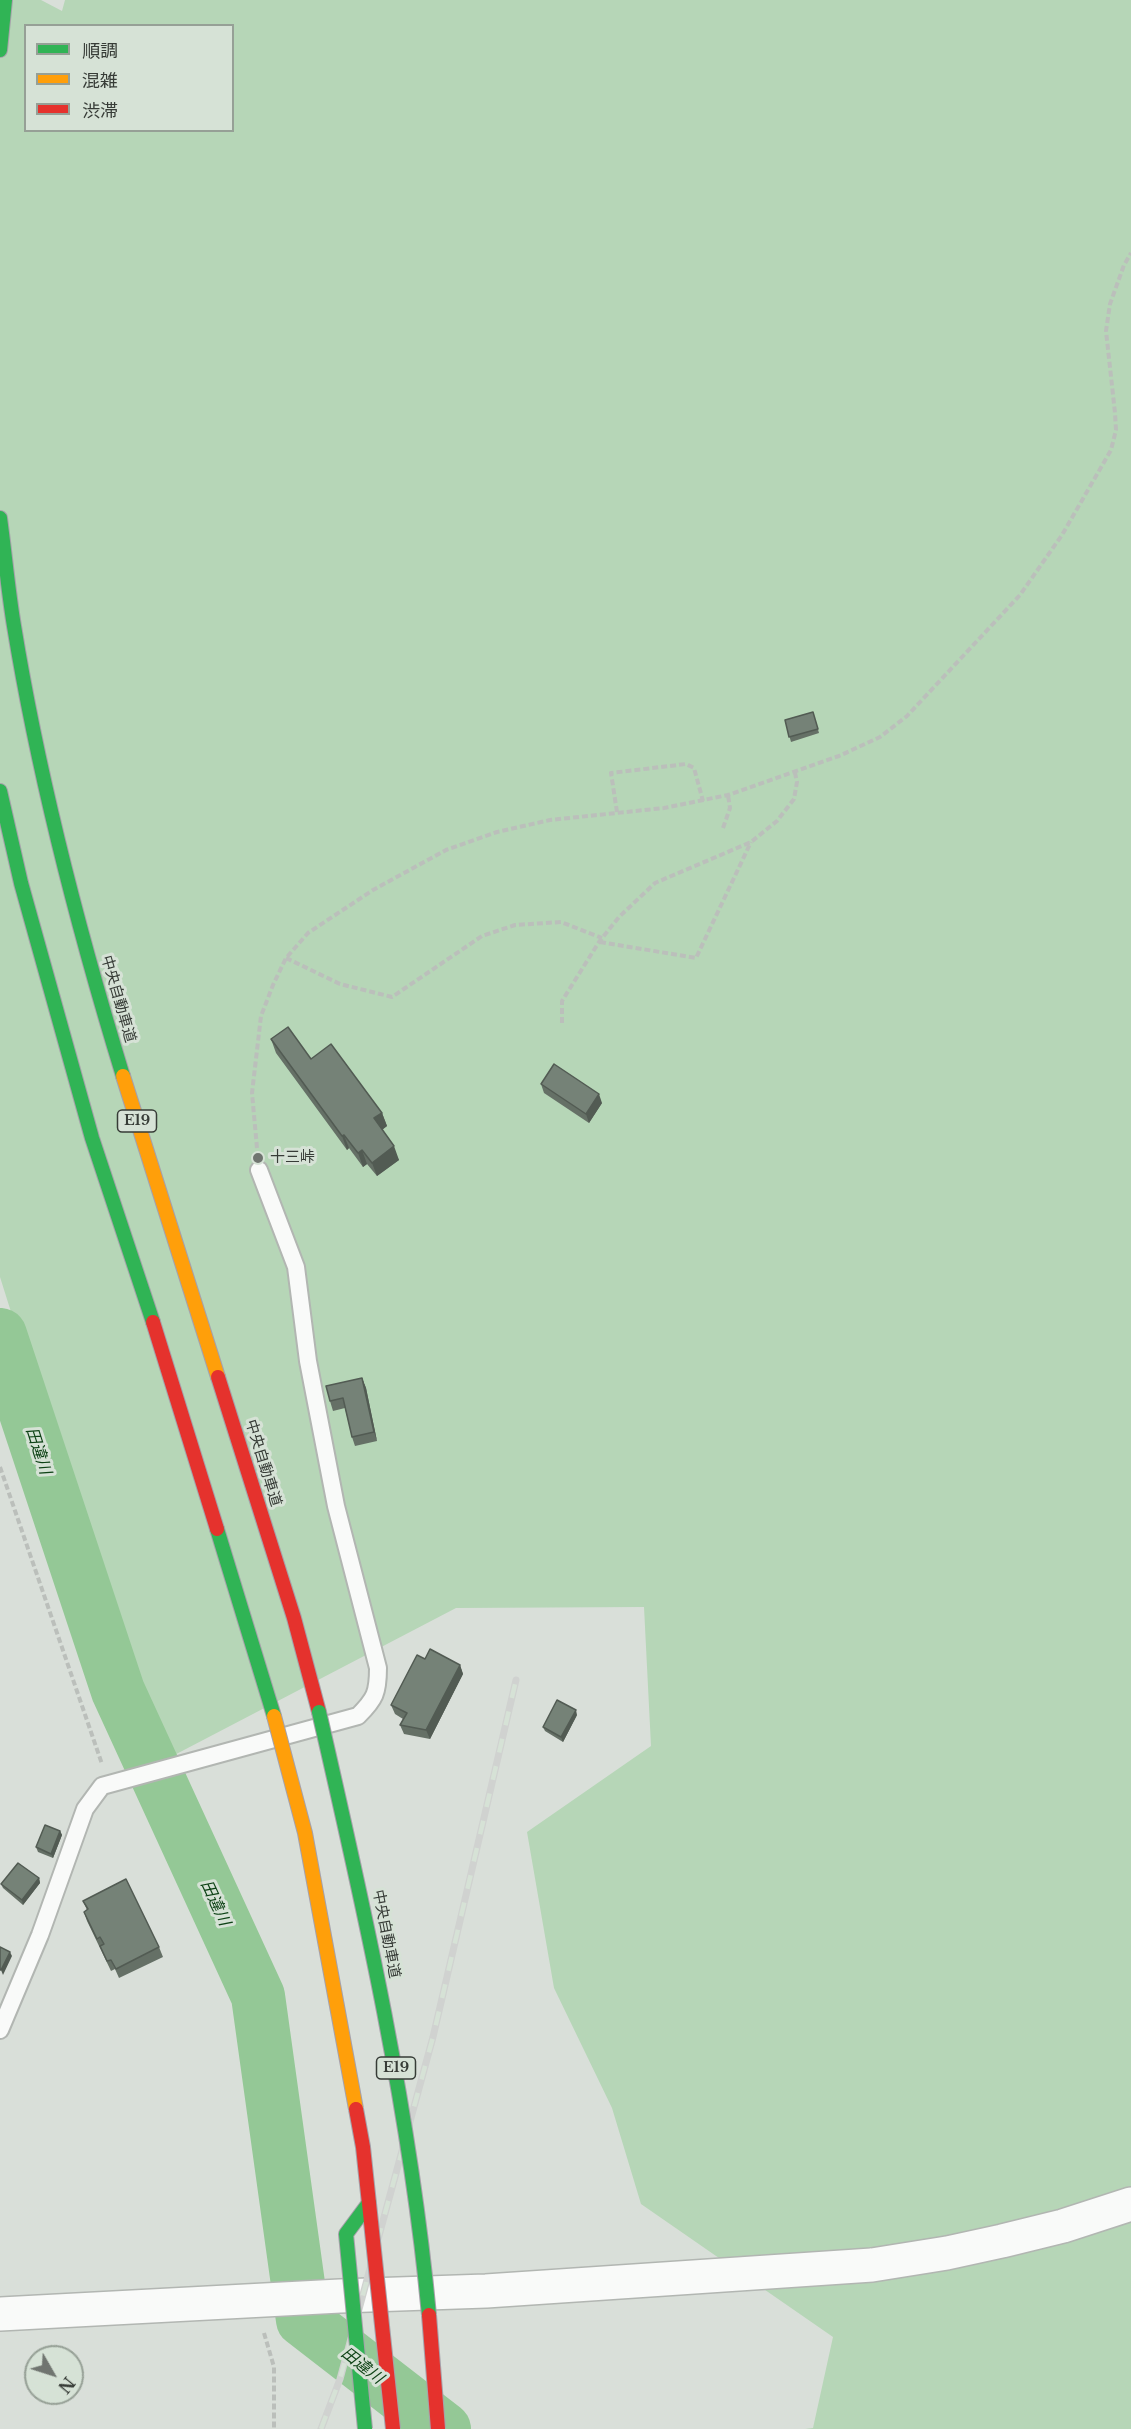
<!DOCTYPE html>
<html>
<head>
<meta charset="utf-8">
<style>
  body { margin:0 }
  #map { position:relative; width:1131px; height:2429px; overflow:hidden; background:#d9dfd9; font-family:"Libre Baskerville","Noto Sans JP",serif }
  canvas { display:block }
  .legend { position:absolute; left:24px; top:24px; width:210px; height:108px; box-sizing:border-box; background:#d6e2d6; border:2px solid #96a096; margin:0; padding:8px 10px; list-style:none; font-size:18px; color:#373c37 }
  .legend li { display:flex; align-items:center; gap:12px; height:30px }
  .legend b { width:30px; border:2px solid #96a096 }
  .north { position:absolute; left:24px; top:2345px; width:60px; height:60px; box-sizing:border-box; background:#d6e2d6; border:2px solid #96a096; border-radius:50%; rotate:129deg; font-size:16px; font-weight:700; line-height:24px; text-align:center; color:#373c37 }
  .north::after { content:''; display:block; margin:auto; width:21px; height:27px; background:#707570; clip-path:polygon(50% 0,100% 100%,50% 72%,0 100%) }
</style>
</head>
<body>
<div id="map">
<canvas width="1131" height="2429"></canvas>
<ul class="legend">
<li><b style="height:8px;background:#30b455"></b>順調</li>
<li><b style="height:8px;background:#ff9f0a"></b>混雑</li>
<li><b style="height:8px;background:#e5322d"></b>渋滞</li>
</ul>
<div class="north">N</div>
</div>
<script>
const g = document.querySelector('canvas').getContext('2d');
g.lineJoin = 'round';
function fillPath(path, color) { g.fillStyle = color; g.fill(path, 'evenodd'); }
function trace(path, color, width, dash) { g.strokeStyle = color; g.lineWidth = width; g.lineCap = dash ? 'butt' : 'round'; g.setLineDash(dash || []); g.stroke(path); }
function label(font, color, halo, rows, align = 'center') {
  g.font = font + ' "Libre Baskerville","Noto Sans JP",serif'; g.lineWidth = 6; g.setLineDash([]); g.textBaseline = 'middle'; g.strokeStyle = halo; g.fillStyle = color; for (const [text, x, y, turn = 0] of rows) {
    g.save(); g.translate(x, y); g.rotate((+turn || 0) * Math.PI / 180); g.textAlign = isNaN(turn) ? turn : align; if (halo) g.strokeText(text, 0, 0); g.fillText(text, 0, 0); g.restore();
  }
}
fillPath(new Path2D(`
  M0,0H41L62,11L65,0H1131V2429H805L813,2428L833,2337L641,2204L612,2108L554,1988L527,1832L651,1746L644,1607L456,1608L161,1762L102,1601L0,1277ZM26,26H232V130H26Z`), '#b6d6b7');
trace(new Path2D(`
  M0,1335L118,1691L258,1996L303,2320L444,2429`), '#94c896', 54);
const lane = new Path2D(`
  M0,2030L40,1935L85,1809L102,1786L358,1716C375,1699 378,1693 378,1668L336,1506L308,1361L296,1267L259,1170`);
const street = new Path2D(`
  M0,2314L340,2296L486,2291L872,2265L947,2253L1002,2241L1063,2226L1131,2204`);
const fast = new Path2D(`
  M0,50L5,0
  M0,518C5,554 8,590 14,626C39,779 78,929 123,1076
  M0,791L21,883L92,1138L153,1322
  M217,1529L274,1716`);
const slow = new Path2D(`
  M123,1076L218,1377`);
const jam = new Path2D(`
  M153,1322L217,1529
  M218,1377L294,1618L319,1712`);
trace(lane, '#b2b6b2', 20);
trace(street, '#b2b6b2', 36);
trace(fast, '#a6a1aa', 16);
trace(slow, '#a6a1aa', 16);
trace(jam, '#a6a1aa', 16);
trace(new Path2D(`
  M617,812L611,773L686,764L694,768L703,801
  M723,828L730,808L728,795
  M600,942L696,958L751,842
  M286,958L340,984L392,997L482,936L515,925L561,922L602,938
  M562,1023V1001L599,942L619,917L655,883L751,842L777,821L794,799L797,782L795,773
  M257,1148L252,1093L261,1016L273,985L286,958L308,933L373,890L446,850L497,832L550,820L664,808L728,795L839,756L880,737L907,716L1020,595L1062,535L1111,450L1116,430L1115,413L1106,331L1110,304L1124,265L1131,253
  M0,1467L102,1764
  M264,2333L274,2367V2429`), '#bbbfbb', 4, [6, 3]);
trace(lane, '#f9faf9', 16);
trace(street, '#f9faf9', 33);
trace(fast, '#30b455', 14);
trace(slow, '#ff9f0a', 14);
trace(jam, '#e5322d', 14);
const rail = new Path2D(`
  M321,2429L340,2379L433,2037L516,1680`);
trace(rail, '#d0d2d0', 7);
trace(rail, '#d6e2d6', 4.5, [14]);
const fastBridge = new Path2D(`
  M319,1712C365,1912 410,2111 429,2315
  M365,2429L346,2234L369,2203`);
const slowBridge = new Path2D(`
  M274,1716L305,1833L356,2109`);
const jamBridge = new Path2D(`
  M356,2109L363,2147L393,2429
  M429,2315L438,2429`);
trace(fastBridge, '#a6a1aa', 16, []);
trace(slowBridge, '#a6a1aa', 16, []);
trace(jamBridge, '#a6a1aa', 16, []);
trace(fastBridge, '#30b455', 14);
trace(slowBridge, '#ff9f0a', 14);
trace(jamBridge, '#e5322d', 14);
fillPath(new Path2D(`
  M813,712L819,733L791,742L785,720Z
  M271,1039L311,1059L382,1113L387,1126L382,1130L399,1160L377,1176L367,1164L363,1167L349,1148L347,1150L276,1053Z
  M541,1084L602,1103L589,1123L544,1093Z
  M362,1378L366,1388L377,1441L355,1446L352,1437L345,1408L333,1411L330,1401Z
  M425,1659L460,1665L463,1674L430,1739L404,1734L400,1725L403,1719L395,1714L391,1705Z
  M577,1715L563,1742L545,1731L543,1727Z
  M60,1831L62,1835L53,1858L38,1852L36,1847Z
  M39,1878L40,1883L23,1905L3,1888L1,1884Z
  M83,1901L159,1947L163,1957L119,1978L115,1969L111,1971L87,1921L84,1912L87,1910Z`), '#657066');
fillPath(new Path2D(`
  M599,1094L602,1103L589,1123L586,1114Z
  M382,1113L387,1126L379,1132L374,1118Z
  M344,1135L349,1148L347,1150L342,1136Z
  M394,1146L399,1160L377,1176L372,1163Z
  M362,1150L367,1164L363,1167L358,1153Z
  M362,1378L366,1388L377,1441L374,1432Z
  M460,1665L463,1674L430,1739L426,1730Z
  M576,1710L577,1715L563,1742L561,1737Z
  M60,1831L62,1835L53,1858L51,1854Z
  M39,1878L40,1883L23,1905L22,1900Z
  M10,1952L12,1956L3,1975L1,1970Z`), '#525b53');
const building = new Path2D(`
  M813,712L818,729L789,737L785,720Z
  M288,1027L311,1059L331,1044L382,1113L374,1118L394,1146L372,1163L362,1150L358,1153L344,1135L342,1136L271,1039Z
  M554,1064L599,1094L586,1114L541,1084Z
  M362,1378L374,1432L352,1437L343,1398L330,1401L326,1386Z
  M430,1649L460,1665L426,1730L400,1725L407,1713L391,1705L417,1655L425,1659Z
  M557,1700L576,1710L561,1737L543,1727Z
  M45,1825L60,1831L51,1854L36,1847Z
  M18,1863L39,1878L22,1900L1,1884Z
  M126,1879L159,1947L116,1969L111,1960L107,1961L100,1946L104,1944L100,1937L97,1939L84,1912L88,1909L83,1901Z
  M0,1947L10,1952L1,1970H0Z`);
fillPath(building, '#758277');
trace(building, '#525b53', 1.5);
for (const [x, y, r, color] of [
  [258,1158,6,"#707570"]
]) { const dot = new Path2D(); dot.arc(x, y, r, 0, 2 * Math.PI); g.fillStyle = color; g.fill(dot); trace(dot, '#d6e2d6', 2); }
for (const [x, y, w] of [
  [137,1121,39],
  [396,2068,39]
]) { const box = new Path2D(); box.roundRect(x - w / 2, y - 11, w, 22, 4.5); g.fillStyle = '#d6e2d6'; g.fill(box); trace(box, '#373c37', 1.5); }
label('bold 14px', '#373c37', null, [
  ["E19",137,1121],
  ["E19",396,2068]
]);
label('15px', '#373c37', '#d6e2d6', [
  ["中央自動車道",118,999,74],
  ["中央自動車道",263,1463,73],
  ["中央自動車道",386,1934,79]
]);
label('15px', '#373c37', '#d6e2d6', [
  ["十三峠",270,1158]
], 'left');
label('italic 16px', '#0e4316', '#d6e2d6', [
  ["田違川",38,1451,72],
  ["田違川",215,1903,65],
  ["田違川",362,2366,38]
]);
</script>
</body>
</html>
